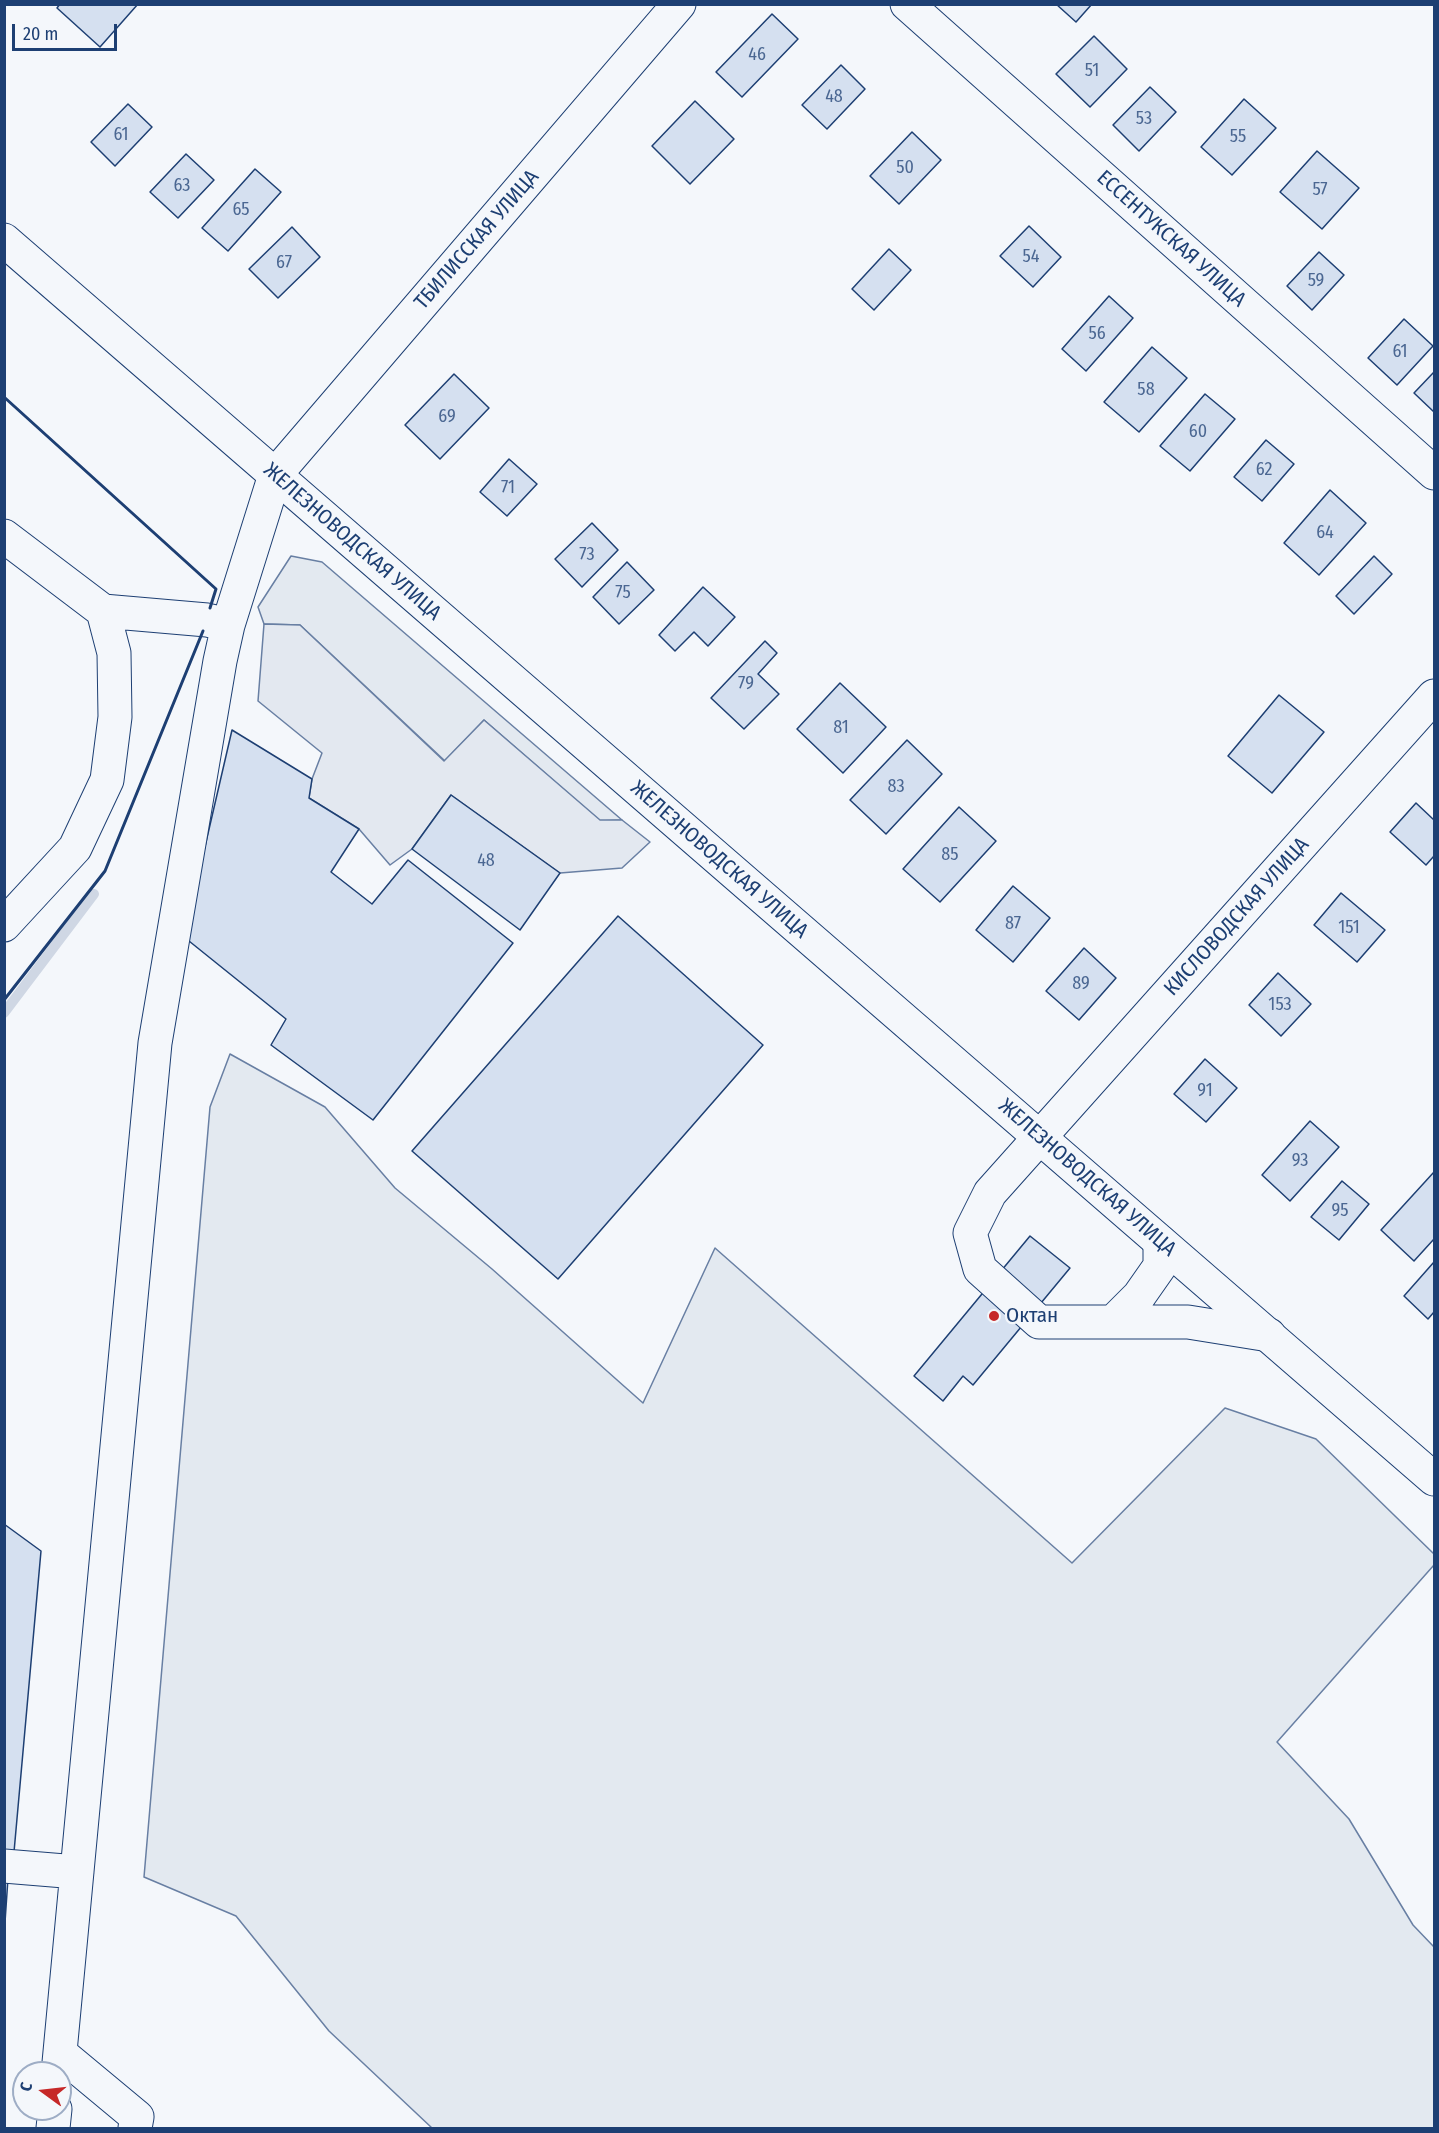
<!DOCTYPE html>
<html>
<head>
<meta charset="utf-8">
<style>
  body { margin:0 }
  #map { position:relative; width:1439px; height:2133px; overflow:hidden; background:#f4f7fb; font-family:"Fira Sans Condensed",sans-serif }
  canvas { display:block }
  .frame { position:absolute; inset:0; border:6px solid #1d3f73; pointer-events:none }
  .north { position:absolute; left:12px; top:2061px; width:60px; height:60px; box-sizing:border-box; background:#f4f7fb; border:2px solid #9eadc5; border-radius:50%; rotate:285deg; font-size:16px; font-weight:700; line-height:24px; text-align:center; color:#1d3f73 }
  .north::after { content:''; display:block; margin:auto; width:21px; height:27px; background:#c62828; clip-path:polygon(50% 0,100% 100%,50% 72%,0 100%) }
  .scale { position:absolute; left:12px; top:24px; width:105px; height:27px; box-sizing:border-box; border:3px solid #1d3f73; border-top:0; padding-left:8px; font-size:18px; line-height:21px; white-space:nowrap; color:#1d3f73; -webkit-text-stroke:4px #f4f7fb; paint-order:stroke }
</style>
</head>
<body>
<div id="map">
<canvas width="1439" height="2133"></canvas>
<div class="frame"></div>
<div class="north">С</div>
<div class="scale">20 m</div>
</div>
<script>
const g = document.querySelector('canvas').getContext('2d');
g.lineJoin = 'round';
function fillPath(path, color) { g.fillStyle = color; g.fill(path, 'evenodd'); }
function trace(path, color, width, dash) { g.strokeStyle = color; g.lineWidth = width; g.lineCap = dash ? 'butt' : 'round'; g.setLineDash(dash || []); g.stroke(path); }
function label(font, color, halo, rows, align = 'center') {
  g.font = font + ' "Fira Sans Condensed",sans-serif'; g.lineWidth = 4.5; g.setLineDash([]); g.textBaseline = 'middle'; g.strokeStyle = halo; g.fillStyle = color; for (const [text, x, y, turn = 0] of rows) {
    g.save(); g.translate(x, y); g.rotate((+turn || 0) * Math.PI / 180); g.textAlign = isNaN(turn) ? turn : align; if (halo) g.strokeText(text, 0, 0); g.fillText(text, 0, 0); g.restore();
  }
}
const green = new Path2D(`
  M291,556L322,562L622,820L600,821L484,720L445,761L300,625L264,624L258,607Z
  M230,1054L325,1107L395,1188L492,1269L643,1403L715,1248L1072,1563L1225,1408L1316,1439L1434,1554V1565L1277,1742L1349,1819L1413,1925L1434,1947V2128H432L329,2031L236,1916L144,1877L210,1107Z`);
fillPath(green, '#e3e9f0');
trace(green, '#687fa3', 1.5);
const parking = new Path2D(`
  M264,624L300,625L444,761L484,720L600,820H622L650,842L622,868L560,873L451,795L412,849L390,865L359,829L309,798L312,779L322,753L258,701Z`);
fillPath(parking, '#e3e8f0');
trace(parking, '#687fa3', 1.5);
trace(new Path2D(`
  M4,1013L94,894`), '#cfd7e4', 10);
const building = new Path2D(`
  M60,4H138L100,47L57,8Z
  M1056,4H1092L1076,22Z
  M772,14L798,39L742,97L716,72Z
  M1094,36L1127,69L1090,107L1056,74Z
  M841,65L865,89L827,129L802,105Z
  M1150,87L1176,112L1139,151L1113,125Z
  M1244,99L1276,128L1232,175L1201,147Z
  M695,101L734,139L690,184L652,146Z
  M128,104L152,127L115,166L91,142Z
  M912,132L941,160L899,204L870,176Z
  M1317,151L1359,188L1322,229L1280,192Z
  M186,154L214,180L178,218L150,192Z
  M255,169L281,192L228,251L202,228Z
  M1029,226L1061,257L1033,287L1000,256Z
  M292,227L320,257L278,298L249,269Z
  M889,249L911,270L874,310L852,289Z
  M1319,252L1344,275L1312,310L1287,286Z
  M1109,296L1133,318L1086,371L1062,349Z
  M1404,319L1433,346L1397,385L1368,358Z
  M1152,347L1187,378L1139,432L1104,402Z
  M1434,372V412L1414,393Z
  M454,374L489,408L440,459L405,425Z
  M1205,394L1235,419L1190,471L1160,446Z
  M1266,440L1294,464L1262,501L1234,477Z
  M509,459L537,484L507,516L480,492Z
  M1330,490L1366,523L1319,575L1284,543Z
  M592,523L618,550L582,587L555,559Z
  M1374,556L1392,574L1354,614L1336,596Z
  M627,562L654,590L619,624L593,597Z
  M703,587L735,617L708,646L694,632L675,651L659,635Z
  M765,641L777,653L758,674L779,694L744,729L711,698Z
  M840,683L886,727L843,773L797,729Z
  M1279,695L1324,732L1272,793L1228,756Z
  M232,730L312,779L309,798L359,829L331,872L372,904L408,860L513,943L373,1120L271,1045L286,1019L184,937Z
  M907,740L942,774L886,834L850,800Z
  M451,795L560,873L520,930L412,849Z
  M1416,803L1434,820V856L1426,865L1390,832Z
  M959,807L996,841L940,902L903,869Z
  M1013,886L1050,918L1013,962L976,930Z
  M1341,893L1385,930L1357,962L1314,925Z
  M618,916L763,1045L558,1279L412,1151Z
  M1084,948L1116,978L1079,1020L1046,991Z
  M1278,973L1311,1004L1281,1036L1249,1005Z
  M1205,1059L1237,1088L1206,1122L1174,1094Z
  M1310,1121L1339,1147L1290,1201L1262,1175Z
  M1434,1172V1239L1414,1261L1381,1230Z
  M1342,1181L1369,1204L1339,1240L1311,1217Z
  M1030,1236L1070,1268L973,1385L963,1376L943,1401L914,1376Z
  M1434,1262V1312L1428,1319L1404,1296Z
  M4,1524L41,1551L14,1852L4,1851Z
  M4,1877L8,1878L4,1937Z`);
fillPath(building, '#d5e0f0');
trace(building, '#1d3f73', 1.5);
const minor = new Path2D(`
  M907,4L1434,473
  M4,536L103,611L207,620L228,625
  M4,925L75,848L107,780L115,717L114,653L103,611
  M1114,1321L1139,1296L1160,1266V1242
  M1269,1335L1188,1322H1039L980,1269L970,1233L990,1193L1434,696
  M4,1866L77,1872
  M60,2053L137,2117L135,2128
  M58,2073L155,1043L220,661L228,625L275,475L679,4
  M53,2128L55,2109`);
const major = new Path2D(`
  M4,240L1434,1479`);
trace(minor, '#1d3f73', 35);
trace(major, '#1d3f73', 35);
trace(minor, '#f4f7fb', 33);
trace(major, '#f4f7fb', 33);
trace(new Path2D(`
  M4,397L216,589L210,608
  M4,1000L105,871L203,631`), '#1d3f73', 3);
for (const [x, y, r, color] of [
  [994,1316,6,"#c62828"]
]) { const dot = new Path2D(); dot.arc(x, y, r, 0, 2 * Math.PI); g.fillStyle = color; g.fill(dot); trace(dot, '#f4f7fb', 2); }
label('18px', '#4b6792', null, [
  ["46",757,55],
  ["51",1092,71],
  ["48",834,97],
  ["53",1144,119],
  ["61",121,135],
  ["55",1238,137],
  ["50",905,168],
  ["63",182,186],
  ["57",1320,190],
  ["65",241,210],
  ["54",1031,257],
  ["67",284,263],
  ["59",1316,281],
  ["56",1097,334],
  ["61",1400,352],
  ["58",1146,390],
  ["69",447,417],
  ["60",1198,432],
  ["62",1264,470],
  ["71",508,488],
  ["64",1325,533],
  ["73",587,555],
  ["75",623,593],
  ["79",746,684],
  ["81",841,728],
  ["83",896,787],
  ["85",950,855],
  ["48",486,861],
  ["87",1013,924],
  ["151",1349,928],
  ["89",1081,984],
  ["153",1280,1005],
  ["91",1205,1091],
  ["93",1300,1161],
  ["95",1340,1211]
]);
label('21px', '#1d3f73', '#f4f7fb', [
  ["ЕССЕНТУКСКАЯ УЛИЦА",1171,239,42],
  ["ТБИЛИССКАЯ УЛИЦА",477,240,-49],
  ["ЖЕЛЕЗНОВОДСКАЯ УЛИЦА",352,542,41],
  ["ЖЕЛЕЗНОВОДСКАЯ УЛИЦА",719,860,41],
  ["КИСЛОВОДСКАЯ УЛИЦА",1237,917,-48],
  ["ЖЕЛЕЗНОВОДСКАЯ УЛИЦА",1087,1178,41]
]);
label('21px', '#1d3f73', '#f4f7fb', [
  ["Октан",1006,1316]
], 'left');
</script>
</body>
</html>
